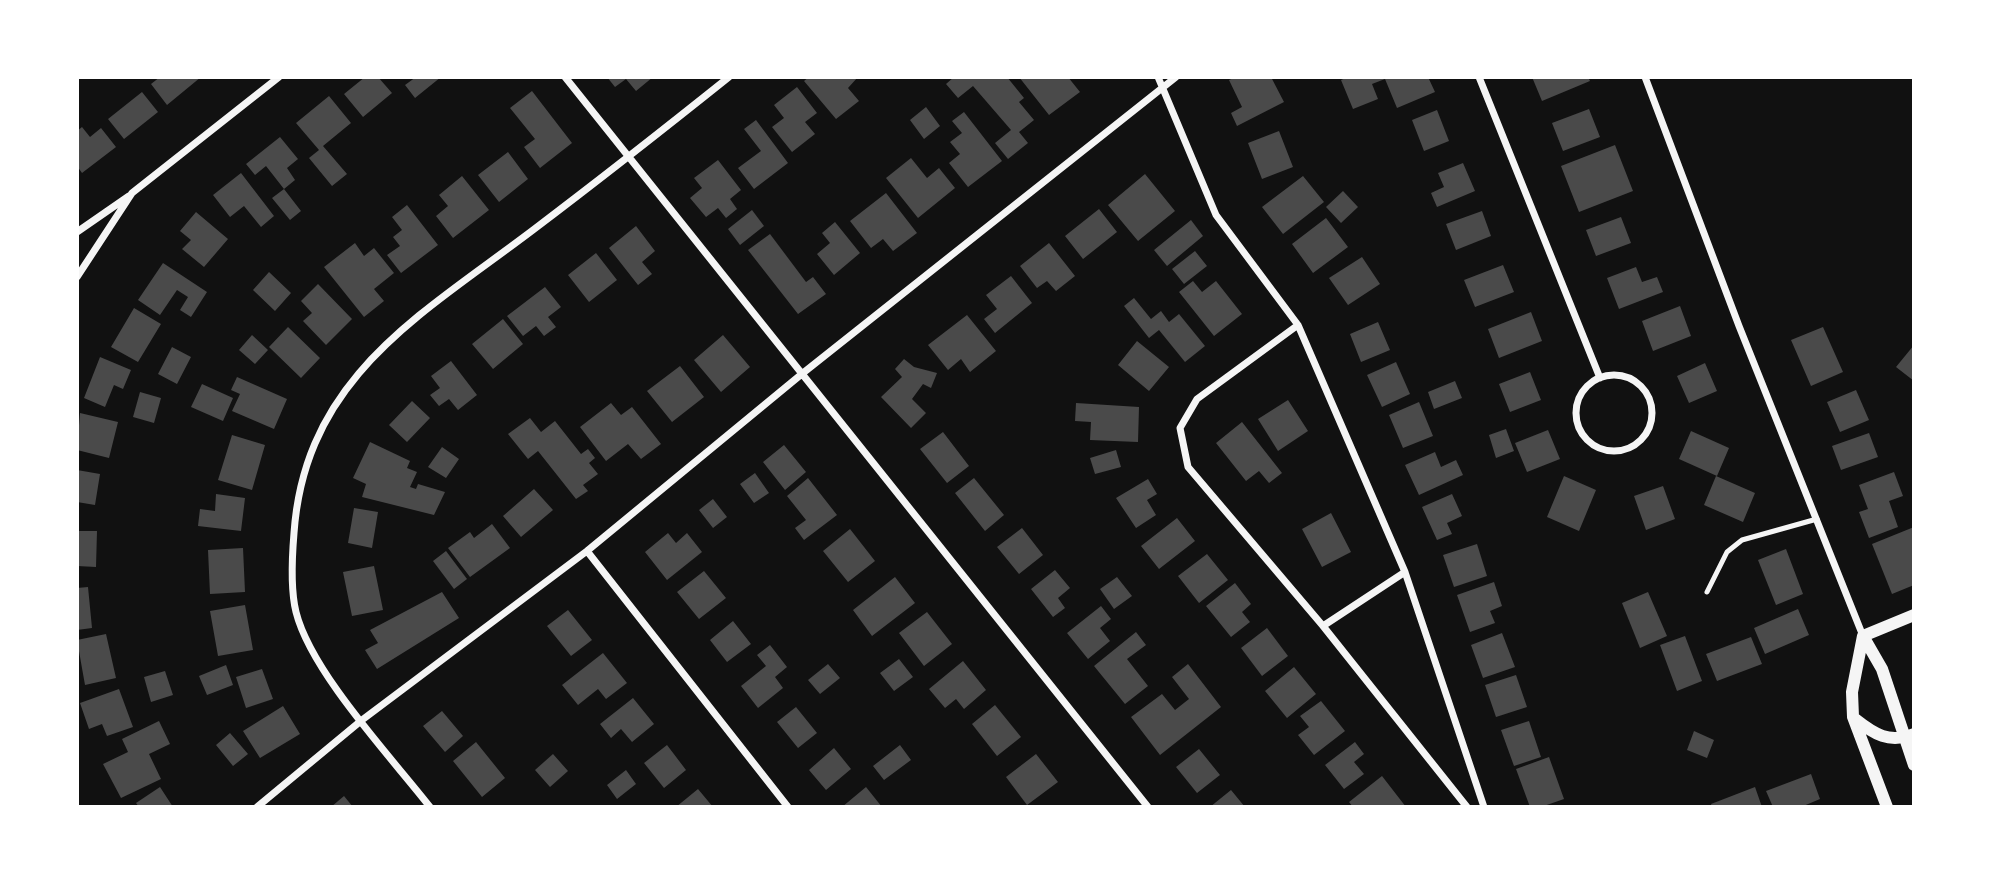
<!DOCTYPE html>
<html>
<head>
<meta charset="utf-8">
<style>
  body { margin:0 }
  #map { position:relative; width:1991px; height:884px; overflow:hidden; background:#111; font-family:Ubuntu,sans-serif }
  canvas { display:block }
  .frame { position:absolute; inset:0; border:79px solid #fff; pointer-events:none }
</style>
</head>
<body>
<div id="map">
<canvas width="1991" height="884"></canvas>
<div class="frame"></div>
</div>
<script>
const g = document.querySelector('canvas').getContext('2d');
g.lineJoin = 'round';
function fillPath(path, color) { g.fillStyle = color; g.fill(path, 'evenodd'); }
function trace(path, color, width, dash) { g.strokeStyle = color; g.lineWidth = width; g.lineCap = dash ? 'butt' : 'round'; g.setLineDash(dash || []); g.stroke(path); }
fillPath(new Path2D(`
  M160,77H201L167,105L151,84Z
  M365,77H378L392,93L363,117L344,94Z
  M416,77H441L415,98L405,85Z
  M607,77H653L636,91L626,79L615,87Z
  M809,77H858L848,88L859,101L836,119L804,81Z
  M954,77H1007L1024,98L1019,102L1034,120L1019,132L1028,143L1008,159L995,143L1011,130L973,86L958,98L946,84Z
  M1019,77H1068L1080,92L1049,115Z
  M1236,77H1271L1284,102L1237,126L1231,113L1242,107L1229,80Z
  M1348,77H1428L1435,92L1397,108L1385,79L1372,84L1378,99L1353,109L1341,80Z
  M1532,77H1588L1590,81L1542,101Z
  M797,87L817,113L805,122L815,134L792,152L772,127L784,118L774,105Z
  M532,91L572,143L540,168L524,147L535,139L510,108Z
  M142,92L158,112L124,139L108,119Z
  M329,96L351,123L323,146L347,174L332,186L309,158L319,150L296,123Z
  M926,107L940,126L924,139L910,120Z
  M1589,109L1600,137L1563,151L1552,123Z
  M1437,110L1449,141L1424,151L1412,120Z
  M964,112L1002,161L968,187L949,163L960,154L950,142L962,133L952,121Z
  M756,120L788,163L754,189L738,168L761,151L744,129Z
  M82,127L90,137L101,128L116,147L82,173L77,166V131Z
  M1279,131L1293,167L1262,179L1248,143Z
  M280,137L298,159L287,168L295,180L284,189L266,166L255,175L246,164Z
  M1615,145L1633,191L1579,212L1561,166Z
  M508,152L528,179L499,202L478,175Z
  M911,158L927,178L939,168L955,188L918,218L886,178Z
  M718,160L741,190L730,199L737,209L726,218L718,208L706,217L690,198L702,188L694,178Z
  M1463,163L1475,191L1437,207L1431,193L1444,187L1438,173Z
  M241,173L274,216L261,227L244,206L230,217L213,195Z
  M1145,174L1175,211L1138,241L1108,205Z
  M462,176L489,210L453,238L436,216L448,206L439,195Z
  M1303,176L1324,202L1283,234L1262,207Z
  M284,189L301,211L290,220L272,198Z
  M1343,191L1358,207L1341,223L1326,207Z
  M886,193L917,233L893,251L883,239L871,248L850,221Z
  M407,205L438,245L401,273L387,255L400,246L393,237L402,230L392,217Z
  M1099,209L1117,232L1083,259L1065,236Z
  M752,210L764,226L740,245L728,229Z
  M1482,211L1491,236L1456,250L1446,224Z
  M196,212L228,239L204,267L182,249L191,240L180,231Z
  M1621,217L1631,243L1596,256L1586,230Z
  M1326,218L1348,247L1313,273L1292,244Z
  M1191,220L1203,236L1167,266L1154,250Z
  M835,222L860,253L834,275L817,254L830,243L822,233Z
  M636,226L655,251L642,262L652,274L638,285L609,248Z
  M770,234L806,282L813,277L826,294L798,314L748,250Z
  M355,243L364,256L374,248L394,273L374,289L384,301L364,317L324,267Z
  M1049,243L1075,276L1056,291L1047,281L1037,288L1020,266Z
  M1195,251L1207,266L1184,284L1172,269Z
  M596,253L617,280L589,302L568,275Z
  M1362,257L1380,284L1348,305L1329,278Z
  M163,263L207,292L191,317L180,310L188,297L177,290L160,315L138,300Z
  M1503,265L1514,292L1475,307L1464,280Z
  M1636,267L1642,282L1657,277L1663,292L1619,309L1607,278Z
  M269,272L291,293L275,311L253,290Z
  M1011,276L1032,303L995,333L984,319L997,309L986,295Z
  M1193,281L1202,292L1216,281L1242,314L1214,336L1179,292Z
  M318,284L352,319L326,345L303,321L312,313L301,301Z
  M545,287L561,307L548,317L556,327L544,336L536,326L523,336L507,316Z
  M1134,298L1151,319L1161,311L1169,322L1179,314L1205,346L1185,362L1159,330L1149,338L1124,306Z
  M1680,306L1691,336L1653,351L1642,321Z
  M134,308L161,324L138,362L111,347Z
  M1531,312L1542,341L1499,358L1488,329Z
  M967,315L996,351L970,372L961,359L948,370L928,345Z
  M503,319L523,344L493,369L472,344Z
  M1378,322L1390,350L1361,362L1350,334Z
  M288,327L320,358L301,378L269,347Z
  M1823,327L1843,372L1811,386L1791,340Z
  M252,335L268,350L255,364L239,350Z
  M723,335L750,367L721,392L694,360Z
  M1137,341L1169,367L1149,391L1118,365Z
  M1914,345V381L1896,367Z
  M172,347L191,357L177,384L158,374Z
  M100,357L131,370L123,389L114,385L105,407L84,398Z
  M904,359L914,367L937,373L931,388L923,384L912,399L926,413L911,428L881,397L902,377L895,369Z
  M451,361L477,395L458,410L449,399L439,406L430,395L440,388L431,376Z
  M1396,362L1410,394L1382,407L1367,375Z
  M1705,363L1717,391L1689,403L1677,376Z
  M680,366L704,397L672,422L647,391Z
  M1530,372L1541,400L1510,412L1499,384Z
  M237,377L287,399L274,429L232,411L240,394L231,390Z
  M1455,381L1462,398L1434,409L1428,392Z
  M202,384L233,398L223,421L191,407Z
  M1856,390L1869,420L1840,432L1827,402Z
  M140,392L161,398L154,423L133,417Z
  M1288,400L1308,431L1278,451L1258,419Z
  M412,401L430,418L407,442L389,425Z
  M1419,402L1433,436L1403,448L1389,415Z
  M611,403L621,415L632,407L661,444L641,459L628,444L606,461L580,427Z
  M1076,403L1139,407L1138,442L1090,440L1091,422L1075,421Z
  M80,413L118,422L109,458L77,450Z
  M530,418L541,432L555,421L581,454L588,449L595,458L589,463L598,474L583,485L588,491L576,499L538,451L528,459L508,434Z
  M1242,422L1282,473L1269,483L1259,471L1246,481L1216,443Z
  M1506,429L1514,451L1496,458L1489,435Z
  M1548,430L1560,459L1527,472L1515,443Z
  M1691,431L1729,448L1717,476L1679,459Z
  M943,432L969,466L947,483L920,449Z
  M1869,433L1878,457L1841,470L1832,446Z
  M232,435L265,445L252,490L218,480Z
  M370,442L410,461L407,468L417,472L410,487L416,489L418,484L445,492L434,515L362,497L366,484L353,478Z
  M784,445L806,472L785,490L763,462Z
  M442,447L459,459L446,478L428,467Z
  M1116,450L1121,467L1095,474L1090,458Z
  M1435,452L1441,467L1456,460L1463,475L1419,495L1405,465Z
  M77,470L100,474L95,505L77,502Z
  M1894,472L1903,496L1889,501L1898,527L1869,538L1859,512L1868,509L1859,485Z
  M755,473L769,493L754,503L740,484Z
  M1564,476L1596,490L1579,531L1547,517Z
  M1716,476L1755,493L1743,522L1704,505Z
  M808,478L837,515L804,540L795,528L806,520L787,496Z
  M974,478L1004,515L985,531L955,493Z
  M1148,479L1157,494L1147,500L1156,515L1136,528L1116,498Z
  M1663,486L1675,519L1646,530L1634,496Z
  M534,489L553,510L521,537L503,516Z
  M216,494L245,498L241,531L198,526L200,509L215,511Z
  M1452,494L1462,516L1447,523L1452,534L1437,540L1422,507Z
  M713,499L727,517L713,528L699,510Z
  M354,508L378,512L372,548L348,543Z
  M1331,513L1351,552L1322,567L1302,529Z
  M1177,518L1195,541L1159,569L1141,546Z
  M492,524L510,548L470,577L448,548L470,532L474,538Z
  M1914,527V585L1892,594L1872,544Z
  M1022,528L1043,555L1019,574L997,547Z
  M850,529L875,561L848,582L823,551Z
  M77,531H97L96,567L77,566Z
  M668,533L676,543L687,533L702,552L667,580L645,552Z
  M1477,544L1487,576L1454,587L1443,555Z
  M243,548L245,592L210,594L208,550Z
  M1786,549L1803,594L1776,605L1758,560Z
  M446,551L467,579L454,589L433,561Z
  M1207,554L1228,580L1199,603L1178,576Z
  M374,566L383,610L352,616L343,572Z
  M1055,570L1070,588L1058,598L1065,608L1053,617L1031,589Z
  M704,571L726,598L699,619L677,592Z
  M895,577L915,603L872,636L853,610Z
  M1117,577L1132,596L1114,609L1100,589Z
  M1494,582L1502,606L1490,611L1495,623L1470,632L1457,595Z
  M1235,583L1251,604L1242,612L1250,622L1231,637L1206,606Z
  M88,587L92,628L77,630V588Z
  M442,592L459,618L377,669L365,650L378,643L370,630Z
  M1648,592L1667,636L1640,648L1622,603Z
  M245,605L253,650L218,656L210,611Z
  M1101,606L1111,619L1100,628L1110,641L1088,659L1067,633Z
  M1798,609L1809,635L1765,654L1754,628Z
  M568,610L592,640L571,656L547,626Z
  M927,612L952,644L924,666L899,633Z
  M733,621L751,644L727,662L710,640Z
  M1267,628L1288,656L1262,676L1241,648Z
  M1136,632L1146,645L1127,659L1148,686L1125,704L1094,666Z
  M1502,633L1515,667L1483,678L1471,645Z
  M106,634L116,678L85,685L77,640Z
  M1685,636L1702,681L1677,691L1660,645Z
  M1751,637L1762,664L1717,681L1706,654Z
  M770,645L787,667L775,677L783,688L758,708L741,686L766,666L757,655Z
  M603,653L627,683L606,699L598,689L578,705L562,685Z
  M899,659L913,677L894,691L880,673Z
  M963,661L986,690L964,709L956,699L945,708L929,689Z
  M828,664L840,678L820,694L808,680Z
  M1188,664L1221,707L1160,755L1131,717L1162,694L1175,710L1189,699L1172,677Z
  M226,665L233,685L207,695L199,676Z
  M1294,667L1316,694L1287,718L1265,691Z
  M262,669L273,699L246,708L236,677Z
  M165,671L173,695L151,702L144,677Z
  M1516,675L1527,707L1496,717L1485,685Z
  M119,689L133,727L107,736L102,724L89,729L80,703Z
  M633,698L654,724L632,742L621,729L611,738L600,724Z
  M1321,701L1345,731L1314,755L1298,735L1309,727L1300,716Z
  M995,705L1021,737L997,756L972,724Z
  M283,706L300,734L260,758L243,731Z
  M796,707L817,733L798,748L777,722Z
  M442,711L463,736L445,752L423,726Z
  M159,721L170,744L149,754L161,779L121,798L103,764L128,752L122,739Z
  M1529,721L1541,757L1514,766L1501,730Z
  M1694,731L1714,740L1707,758L1687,750Z
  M230,733L248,754L233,766L216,745Z
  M476,742L505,778L482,797L453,761Z
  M1355,742L1364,754L1354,762L1364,774L1344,789L1325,765Z
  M667,745L686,770L664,788L644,763Z
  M900,745L911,760L884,780L873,766Z
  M834,748L851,769L826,790L809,770Z
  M1199,749L1220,775L1197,793L1176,767Z
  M553,754L568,771L550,787L535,770Z
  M1036,754L1058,782L1027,805L1006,777Z
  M1549,757L1564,799L1541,807H1530L1516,769Z
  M626,770L636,784L617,799L607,785Z
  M1811,774L1820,799L1801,807H1773L1766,791Z
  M1382,776L1406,807H1353L1349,802Z
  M160,787L173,807H139L136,803Z
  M866,787L882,807H842Z
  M1755,787L1762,807H1712L1711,804Z
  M698,789L713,807H676Z
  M1231,790L1245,807H1210Z
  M344,796L353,807H331Z`), '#4a4a4a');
trace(new Path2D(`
  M1707,592L1727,552L1742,540L1817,519`), '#f5f5f5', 5);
trace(new Path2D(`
  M565,77L1148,807
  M1158,77L1216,215L1298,325L1405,572L1484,807
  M1479,77L1600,378
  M1645,77L1739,326L1863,636
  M77,232L129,196
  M77,277L132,193L279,77
  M1298,325L1197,399L1180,428L1188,467L1323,626L1467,807
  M1576 413a38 38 0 1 1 76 0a38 38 0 1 1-76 0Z
  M587,551L788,807
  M1323,626L1405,572
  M257,807L362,720L587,551L803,373L1176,77
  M430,807C391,757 311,672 296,612C290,588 292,557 294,533C305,377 421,315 533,230C599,180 664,129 729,77`), '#f5f5f5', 7);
trace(new Path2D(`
  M1863,636L1852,692L1853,717L1887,807
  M1863,636L1882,669L1914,765
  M1863,636L1914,615
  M1855,719C1874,734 1889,744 1914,734`), '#f5f5f5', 12);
</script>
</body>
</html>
